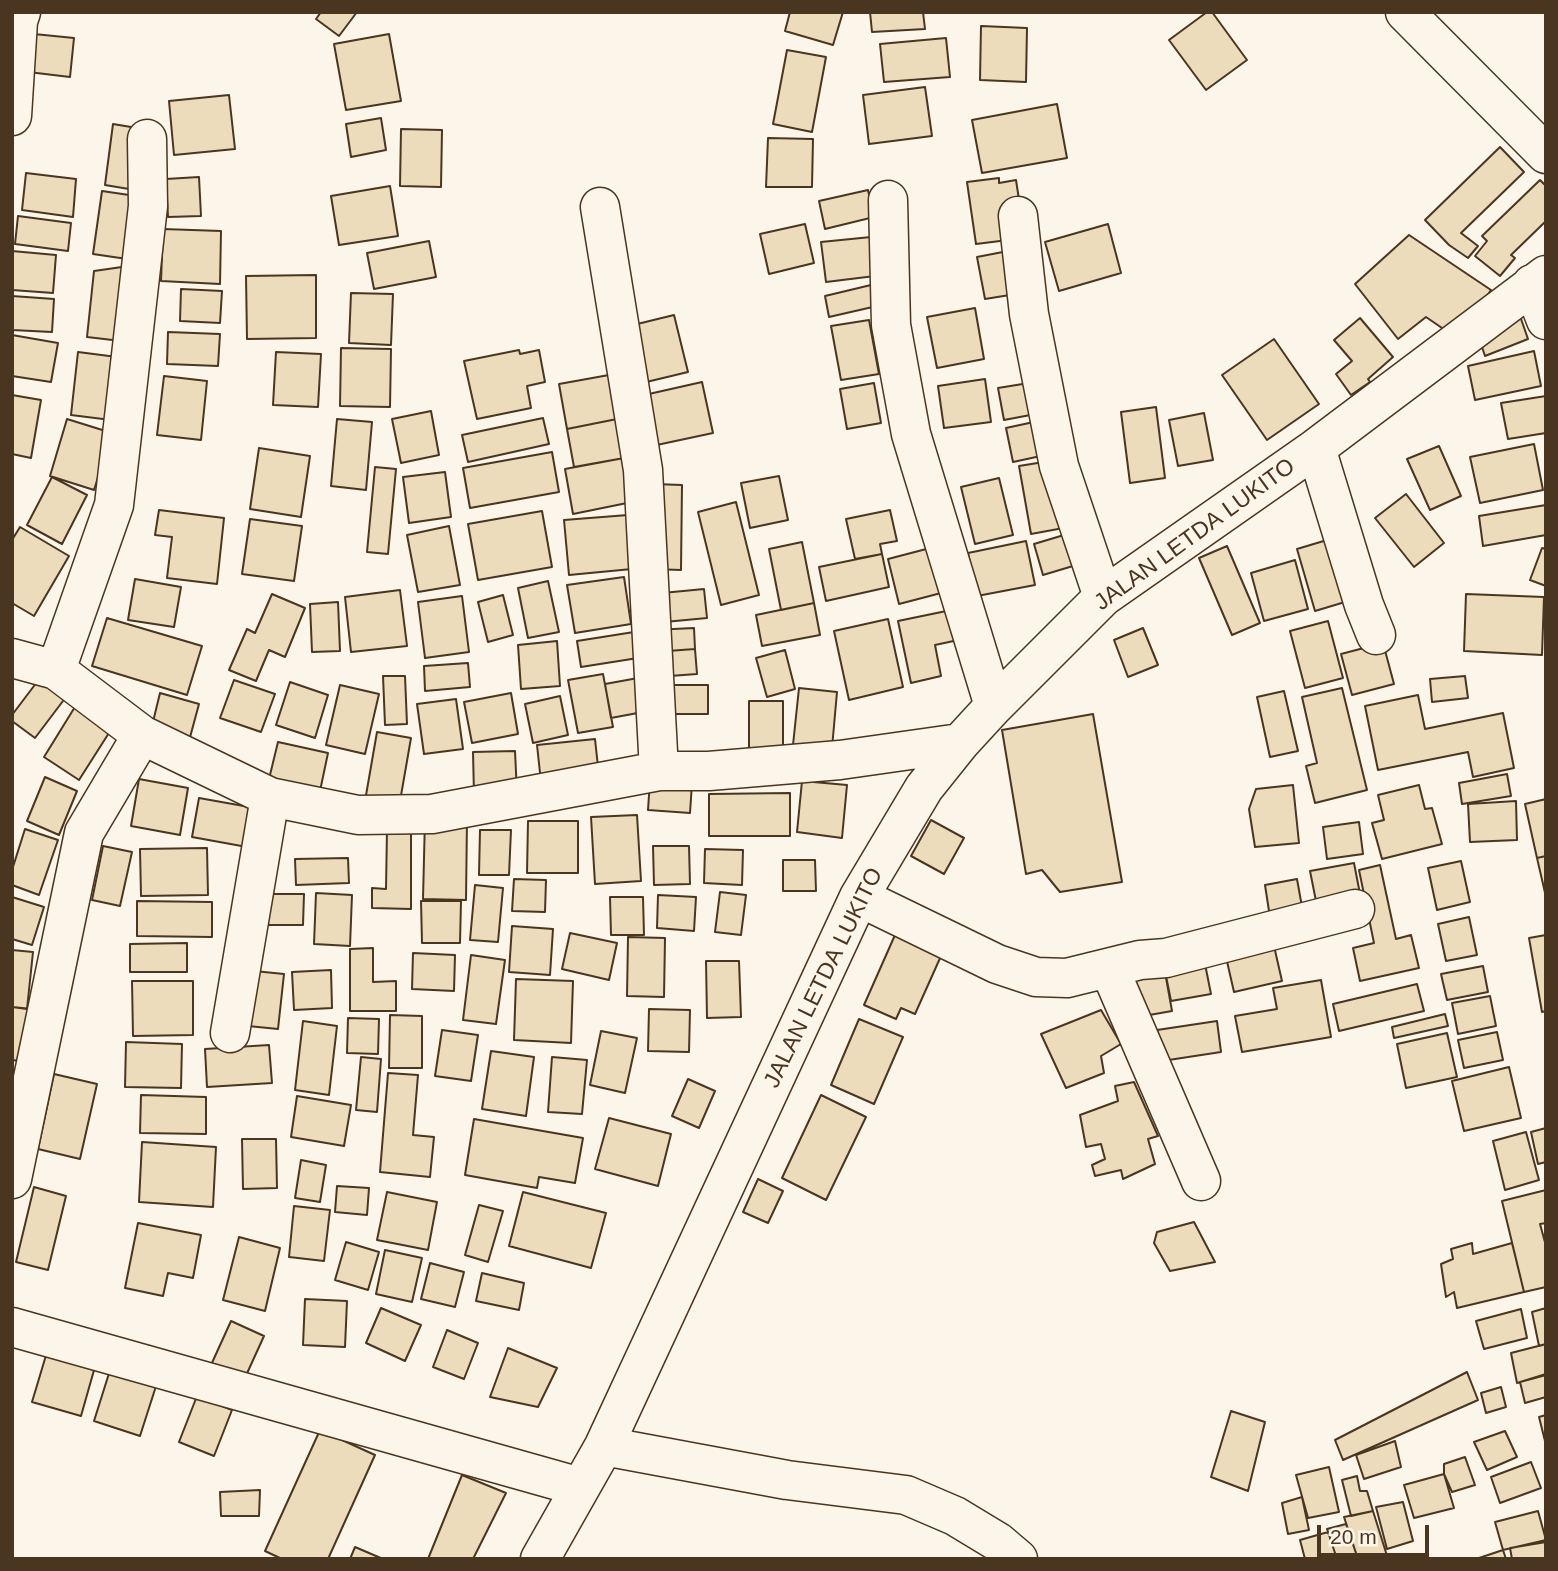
<!DOCTYPE html>
<html>
<head>
<meta charset="utf-8">
<style>
  body { margin:0 }
  #map { position:relative; width:1558px; height:1571px; overflow:hidden; background:#fbf6e9; font-family:Arial,sans-serif }
  canvas { display:block }
  .frame { position:absolute; inset:0; border:14px solid #4a3520; pointer-events:none }
  .scale { position:absolute; left:1317px; top:1525px; width:112px; height:32px; box-sizing:border-box; border:4px solid #4a3520; border-top:0; padding-left:9px; font-size:21px; line-height:24px; white-space:nowrap; color:#4a3520; -webkit-text-stroke:5px #fbf6e9; paint-order:stroke }
</style>
</head>
<body>
<div id="map">
<canvas width="1558" height="1571"></canvas>
<div class="frame"></div>
<div class="scale">20 m</div>
</div>
<script>
const g = document.querySelector('canvas').getContext('2d');
g.lineJoin = 'round';
function fillPath(path, color) { g.fillStyle = color; g.fill(path, 'evenodd'); }
function trace(path, color, width, dash) { g.strokeStyle = color; g.lineWidth = width; g.lineCap = dash ? 'butt' : 'round'; g.setLineDash(dash || []); g.stroke(path); }
function label(font, color, halo, rows, align = 'center') {
  g.font = font + ' Arial,sans-serif'; g.lineWidth = 5; g.setLineDash([]); g.textBaseline = 'middle'; g.strokeStyle = halo; g.fillStyle = color; for (const [text, x, y, turn = 0] of rows) {
    g.save(); g.translate(x, y); g.rotate((+turn || 0) * Math.PI / 180); g.textAlign = isNaN(turn) ? turn : align; if (halo) g.strokeText(text, 0, 0); g.fillText(text, 0, 0); g.restore();
  }
}
const building = new Path2D(`
  M321,12H357L339,36L316,19Z
  M790,12H843L833,45L785,31Z
  M870,12H923L925,29L872,32Z
  M1207,12H1212L1247,60L1206,90L1169,40Z
  M981,26L1027,28L1026,82L980,80Z
  M24,33L74,38L70,77L20,71Z
  M389,34L401,101L346,110L334,44Z
  M946,38L950,77L884,82L880,44Z
  M787,50L826,57L812,132L773,124Z
  M925,87L932,136L869,144L863,95Z
  M229,95L235,149L174,155L169,101Z
  M1057,104L1067,158L982,173L972,120Z
  M381,118L386,150L351,157L346,124Z
  M113,124L143,129L135,190L105,185Z
  M401,129L442,130L441,187L400,186Z
  M768,138L813,139L812,187H766Z
  M1500,147L1524,172L1461,233L1478,246L1468,258L1449,245L1425,220Z
  M26,173L76,179L73,217L22,210Z
  M199,177L201,216L168,217L166,179Z
  M999,178V183L1016,180L1020,206L1008,240L976,244L967,182Z
  M1540,180L1546,186V221L1511,255L1515,258L1500,276L1475,256L1487,241L1482,236Z
  M390,186L398,236L339,245L331,196Z
  M868,190L874,217L825,229L819,201Z
  M102,191L136,196L127,259L93,254Z
  M18,216L71,223L68,251L15,244Z
  M805,224L814,263L769,274L760,234Z
  M1108,224L1121,273L1059,291L1045,242Z
  M163,229L221,231L220,284L161,281Z
  M1409,235L1491,290L1458,339L1426,317L1398,339L1355,284Z
  M871,237L875,276L826,282L821,242Z
  M429,241L436,277L374,289L367,253Z
  M12,251L56,255L53,293L12,290Z
  M1008,251L1016,294L985,299L977,257Z
  M129,266L121,341L87,337L94,271Z
  M316,275V338L247,339L246,276Z
  M871,285L877,306L829,317L825,296Z
  M181,289L222,291L220,323L180,321Z
  M351,293L393,294L391,345L349,343Z
  M12,296L54,299L52,332L12,330Z
  M975,308L984,359L937,368L927,317Z
  M674,315L688,372L638,384L625,327Z
  M1520,316L1528,339L1485,356L1477,332Z
  M1360,318L1393,357L1368,379L1370,382L1351,395L1336,374L1352,361L1334,340Z
  M869,320L879,374L841,380L831,326Z
  M168,332L220,334L218,366L167,364Z
  M12,335L58,343L51,382L12,376Z
  M1274,339L1319,404L1267,440L1222,375Z
  M341,348L391,349L390,407L340,406Z
  M519,350L520,354L539,350L545,382L527,386L531,408L477,419L464,361Z
  M1534,351L1541,386L1475,400L1468,366Z
  M78,352L117,357L111,420L71,415Z
  M276,352L321,354L318,407L273,405Z
  M609,375L617,419L567,429L559,384Z
  M164,376L207,381L201,440L157,435Z
  M985,379L991,422L944,428L938,386Z
  M702,382L713,433L652,446L640,396Z
  M1035,382L1041,413L1004,420L998,388Z
  M874,383L881,423L847,429L840,389Z
  M12,395L41,400L31,458L12,454Z
  M1546,396V433L1508,439L1501,403Z
  M1156,407L1165,478L1130,483L1121,412Z
  M431,411L439,455L401,463L392,419Z
  M1204,413L1213,460L1178,466L1169,420Z
  M543,418L549,444L468,462L462,435Z
  M67,419L112,433L94,490L50,476Z
  M337,419L372,422L366,490L331,486Z
  M617,419L624,458L574,467L567,429Z
  M1043,420L1050,454L1013,462L1006,428Z
  M1534,444L1543,490L1480,503L1470,457Z
  M1439,446L1461,496L1430,510L1407,459Z
  M259,448L310,456L301,517L250,509Z
  M552,452L559,492L470,508L463,468Z
  M624,458L632,502L573,514L565,469Z
  M1056,460L1069,527L1031,534L1019,466Z
  M375,467L396,469L388,554L367,552Z
  M445,472L451,517L409,523L403,477Z
  M779,476L788,520L750,528L741,483Z
  M52,477L87,495L62,544L27,525Z
  M999,478L1013,535L975,544L961,487Z
  M654,484L682,485L681,570L652,569Z
  M1406,494L1444,543L1414,567L1375,518Z
  M736,502L759,595L721,605L698,512Z
  M1546,505V535L1483,546L1479,516Z
  M159,510L224,518L217,584L167,578L172,537L155,535Z
  M890,510L897,541L880,544L882,554L855,559L846,519Z
  M542,511L552,567L478,580L468,524Z
  M628,515L632,569L569,575L564,520Z
  M250,519L302,526L294,581L242,574Z
  M449,526L460,585L418,592L407,535Z
  M20,527L69,556L34,616L12,603V540Z
  M1074,532L1083,563L1043,575L1034,544Z
  M1337,537L1355,599L1315,611L1297,549Z
  M1026,541L1035,585L977,596L968,553Z
  M802,542L814,603L781,610L769,549Z
  M1227,546L1260,623L1232,635L1199,558Z
  M934,547L945,592L899,604L888,559Z
  M1542,548L1546,549V586L1530,580Z
  M882,554L889,587L826,601L819,567Z
  M1295,560L1308,609L1264,621L1251,573Z
  M624,577L631,624L575,633L567,585Z
  M135,579L181,587L174,627L128,620Z
  M548,581L559,632L528,638L518,588Z
  M704,589L707,618L654,623L652,594Z
  M400,590L407,646L351,652L345,597Z
  M272,594L305,608L285,657L269,650L256,681L229,670L247,629L255,633Z
  M1466,594L1544,597L1542,655L1464,651Z
  M503,595L513,635L488,642L478,602Z
  M462,596L469,652L425,658L418,602Z
  M338,602L340,651L312,652L310,604Z
  M814,603L820,635L762,646L756,615Z
  M956,609L963,639L935,645L941,676L911,683L898,621Z
  M107,618L202,646L187,695L92,666Z
  M888,619L903,687L849,700L834,631Z
  M1328,621L1343,678L1305,688L1290,631Z
  M694,628L695,649L654,652L653,630Z
  M1143,628L1158,665L1128,677L1114,640Z
  M634,632L638,658L581,667L577,641Z
  M557,641L560,686L521,689L518,645Z
  M1383,643L1394,684L1352,695L1341,654Z
  M695,649L697,674L656,677L654,652Z
  M785,650L795,689L767,697L756,658Z
  M468,663L470,687L425,691L424,666Z
  M603,674L613,727L578,733L568,680Z
  M383,676H405L407,724L385,725Z
  M1465,676L1468,698L1432,702L1430,679Z
  M40,678L66,697L35,738L12,721V715Z
  M638,678L643,712L611,718L605,684Z
  M234,680L275,694L261,732L220,718Z
  M290,682L328,695L315,738L276,725Z
  M340,685L379,694L365,754L326,745Z
  M664,685H708V714H664Z
  M799,688L837,692L832,748L793,745Z
  M1342,688L1367,790L1315,803L1306,766L1317,763L1302,697Z
  M1284,691L1298,751L1270,757L1257,697Z
  M160,693L199,704L189,741L151,730Z
  M511,693L518,734L472,743L464,702Z
  M1418,695L1425,729L1503,713L1514,768L1473,777L1468,752L1378,770L1365,706Z
  M560,696L568,735L533,743L525,704Z
  M456,699L463,749L424,754L417,704Z
  M749,701H783V754H749Z
  M78,702L114,725L79,780L44,757Z
  M1093,714L1122,882L1060,892L1042,870L1026,874L1002,730Z
  M377,732L411,738L399,807L365,801Z
  M595,739L599,776L541,782L537,745Z
  M278,742L328,753L320,791L269,779Z
  M515,751L517,793L474,795L473,752Z
  M1507,774L1511,796L1462,804L1459,783Z
  M45,777L77,791L59,835L27,821Z
  M139,779L188,788L180,835L131,826Z
  M650,780L692,783L690,813L648,810Z
  M802,781L847,785L842,838L797,832Z
  M1293,785L1299,843L1255,847L1249,809L1256,789Z
  M1419,785L1425,809L1432,808L1442,844L1382,859L1372,823L1384,820L1378,795Z
  M790,793V836H709V794Z
  M199,798L255,808L247,847L192,837Z
  M1546,799V856L1537,858L1525,804Z
  M1516,801L1517,840L1470,842L1468,804Z
  M637,815L641,881L595,884L591,817Z
  M425,818L467,819L466,900L423,899Z
  M931,820L964,838L944,874L911,856Z
  M528,821H578V873H527Z
  M1359,822L1363,854L1327,859L1323,827Z
  M25,829L58,840L39,895L12,885V870Z
  M387,829H411V909L372,908V888L386,889Z
  M480,830H511L509,875H479Z
  M103,846L132,852L120,906L92,900Z
  M653,846H689L690,884L654,885Z
  M207,848L208,895L141,896L140,849Z
  M705,849L743,850L742,885L704,883Z
  M1546,856V897L1537,858Z
  M348,858L349,883L296,885L295,859Z
  M783,860H815L816,891H783Z
  M1461,861L1470,902L1437,910L1428,868Z
  M1354,863L1360,894L1316,901L1310,871Z
  M1380,865L1396,939L1411,935L1419,968L1360,981L1353,948L1374,943L1359,870Z
  M514,879L546,880L545,912L512,911Z
  M1297,879L1304,918L1271,924L1265,885Z
  M475,885L503,888L498,942L470,940Z
  M720,892L746,895L741,935L715,932Z
  M316,893L352,895L350,946L314,944Z
  M264,894H304L303,925H263Z
  M658,895L696,897L694,931L657,928Z
  M12,897L44,907L32,945L12,939Z
  M610,897H643L644,935H611Z
  M137,901L212,902V937L137,936Z
  M421,901H461L460,943H422Z
  M1469,917L1477,955L1446,961L1438,924Z
  M512,926L553,929L550,975L509,972Z
  M570,933L617,943L609,980L562,969Z
  M895,935L941,956L915,1014L901,1008L896,1019L864,1005Z
  M1546,935V1011L1542,1012L1529,938Z
  M628,937L665,938L664,997L627,996Z
  M187,943V972H130V944Z
  M1274,946L1282,981L1234,992L1226,957Z
  M373,948V982L396,981V1011H350V949Z
  M12,950L33,952L27,1009L12,1007Z
  M413,953L455,955L454,991L412,989Z
  M471,955L505,960L496,1024L463,1020Z
  M1204,959L1211,994L1171,1001L1164,966Z
  M706,961H739L741,1017L707,1018Z
  M1163,961L1172,1011L1138,1017L1129,967Z
  M1483,966L1488,992L1447,1000L1441,974Z
  M331,970L332,1008L294,1010L292,972Z
  M254,971L284,974L278,1029L248,1026Z
  M516,979L573,981L571,1043L514,1040Z
  M1321,980L1331,1037L1242,1052L1235,1016L1277,1009L1273,988Z
  M132,981H193V1035L133,1036Z
  M1417,984L1424,1011L1339,1031L1333,1004Z
  M1490,996L1496,1026L1458,1034L1452,1003Z
  M12,1007L32,1009L27,1062L12,1060Z
  M649,1009L690,1010L689,1052L648,1051Z
  M1101,1010L1121,1044L1101,1056L1104,1073L1066,1088L1041,1034Z
  M1445,1014L1448,1026L1394,1038L1392,1027Z
  M390,1015L422,1016V1068H389Z
  M348,1018L379,1019L378,1054L347,1053Z
  M859,1019L903,1037L874,1104L831,1085Z
  M303,1021L337,1026L329,1095L295,1090Z
  M1217,1021L1221,1052L1162,1061L1157,1030Z
  M442,1030L478,1035L471,1081L435,1076Z
  M601,1031L637,1038L625,1093L590,1085Z
  M1497,1032L1503,1060L1464,1068L1458,1040Z
  M1447,1033L1457,1077L1406,1088L1397,1044Z
  M126,1042L182,1044L181,1088L125,1087Z
  M269,1045L272,1083L207,1087L205,1049Z
  M491,1051L534,1057L526,1116L482,1109Z
  M361,1057L381,1059L377,1112L356,1110Z
  M552,1057L587,1060L582,1114L548,1112Z
  M1509,1067L1521,1118L1464,1131L1452,1081Z
  M388,1073L418,1075L413,1135L434,1137L430,1177L380,1172Z
  M54,1074L97,1084L80,1159L38,1149Z
  M688,1079L715,1091L699,1128L672,1116Z
  M1134,1082L1158,1136L1148,1139L1155,1164L1123,1179L1121,1170L1095,1176L1092,1165L1105,1159L1101,1144L1086,1147L1080,1115L1118,1101L1115,1086Z
  M141,1095L206,1097V1134L140,1133Z
  M821,1095L866,1117L826,1200L782,1178Z
  M297,1096L351,1105L344,1146L291,1137Z
  M609,1118L671,1134L658,1186L595,1169Z
  M474,1119L583,1138L575,1183L539,1177L537,1188L465,1175Z
  M1546,1128V1162L1538,1164L1531,1132Z
  M1526,1132L1539,1180L1505,1190L1493,1141Z
  M242,1139H276L277,1188L243,1189Z
  M142,1142L216,1147L213,1207L139,1202Z
  M301,1160L326,1165L320,1202L295,1198Z
  M758,1179L783,1191L768,1223L743,1212Z
  M337,1186L369,1188L367,1215L335,1212Z
  M34,1187L66,1196L48,1270L16,1262Z
  M1546,1190V1223L1540,1224L1546,1246V1287L1524,1292L1502,1201Z
  M387,1192L437,1202L428,1250L377,1240Z
  M523,1192L606,1213L591,1268L509,1246Z
  M479,1205L503,1211L488,1262L465,1255Z
  M294,1206L330,1210L324,1261L289,1257Z
  M1194,1222L1215,1262L1170,1271L1154,1243L1157,1232Z
  M138,1223L201,1235L193,1278L168,1273L163,1296L125,1288Z
  M239,1237L280,1248L265,1311L223,1300Z
  M346,1242L379,1252L368,1290L335,1280Z
  M1472,1243L1473,1254L1512,1243L1524,1292L1457,1308L1454,1292L1446,1297L1441,1264L1453,1259L1451,1249Z
  M385,1250L422,1258L412,1302L376,1294Z
  M430,1263L464,1272L455,1307L421,1299Z
  M482,1273L524,1283L519,1310L476,1301Z
  M305,1299L347,1301L345,1347L303,1345Z
  M381,1308L421,1325L405,1361L366,1343Z
  M1546,1308V1344L1539,1346L1532,1312Z
  M1521,1309L1527,1338L1484,1349L1476,1321Z
  M231,1321L264,1336L244,1380L211,1365Z
  M447,1330L478,1343L464,1379L433,1367Z
  M50,1342L98,1356L81,1416L32,1402Z
  M1546,1344V1374L1517,1383L1511,1353Z
  M508,1348L557,1368L538,1407L490,1397Z
  M111,1367L157,1383L140,1436L94,1421Z
  M1467,1372L1478,1400L1343,1460L1335,1440Z
  M1546,1375V1397L1525,1403L1520,1382Z
  M1501,1387L1506,1407L1486,1413L1481,1393Z
  M197,1396L232,1410L214,1456L179,1442Z
  M1231,1411L1265,1422L1248,1491L1211,1477Z
  M1546,1415V1445L1539,1417Z
  M320,1430L375,1455L328,1559H282L265,1551Z
  M1505,1431L1517,1457L1487,1470L1474,1442Z
  M1395,1441L1401,1467L1364,1479L1356,1455Z
  M1465,1457L1475,1485L1452,1492L1444,1474V1464Z
  M1531,1462L1541,1488L1500,1503L1491,1477Z
  M1329,1467L1339,1512L1308,1518L1296,1475Z
  M1444,1474L1454,1508L1414,1518L1404,1485Z
  M462,1475L506,1493L473,1559H428Z
  M1357,1476L1360,1491H1367L1373,1511L1351,1516L1342,1480Z
  M260,1490L259,1516H221L220,1492Z
  M1302,1497L1309,1530L1288,1534L1282,1503Z
  M1403,1502L1413,1541L1387,1549L1376,1507Z
  M1373,1511L1388,1559H1358L1344,1517Z
  M1538,1511L1546,1540L1503,1550L1495,1522Z
  M1346,1524L1358,1559H1337L1327,1529Z
  M1328,1532L1337,1559H1305L1300,1540Z
  M1546,1542V1559H1512L1510,1548Z
  M355,1547L383,1559H350Z
  M1503,1550L1506,1559H1476Z`);
fillPath(building, '#ecdcbc');
trace(building, '#4a3520', 2);
const minor = new Path2D(`
  M1405,12L1546,154
  M12,116L18,21L21,12
  M888,200L891,325L911,434L994,706
  M600,207L643,470L659,771
  M1018,216L1029,314L1059,466L1103,597
  M1532,284L1546,320
  M1316,448L1364,605L1376,635
  M12,658L56,670L142,735L270,797L358,815L432,814L659,771H709L840,760L960,743
  M56,670L114,505L148,206L147,139
  M859,897L997,964L1036,977L1067,978L1140,960L1166,958L1355,909
  M1109,968L1201,1181
  M230,1033L270,797
  M12,1179L84,833L142,735
  M12,1327L580,1487
  M604,1446L787,1480L906,1495L955,1516L998,1542L1018,1559
  M540,1559L604,1446L859,897L924,788L960,743L994,706L1103,597L1316,448L1546,275`);
trace(minor, '#4a3520', 41);
trace(minor, '#fbf6e9', 38);
label('23px', '#4a3520', '#fbf6e9', [
  ["JALAN LETDA LUKITO",1195,535,-36],
  ["JALAN LETDA LUKITO",824,978,-64]
]);
</script>
</body>
</html>
